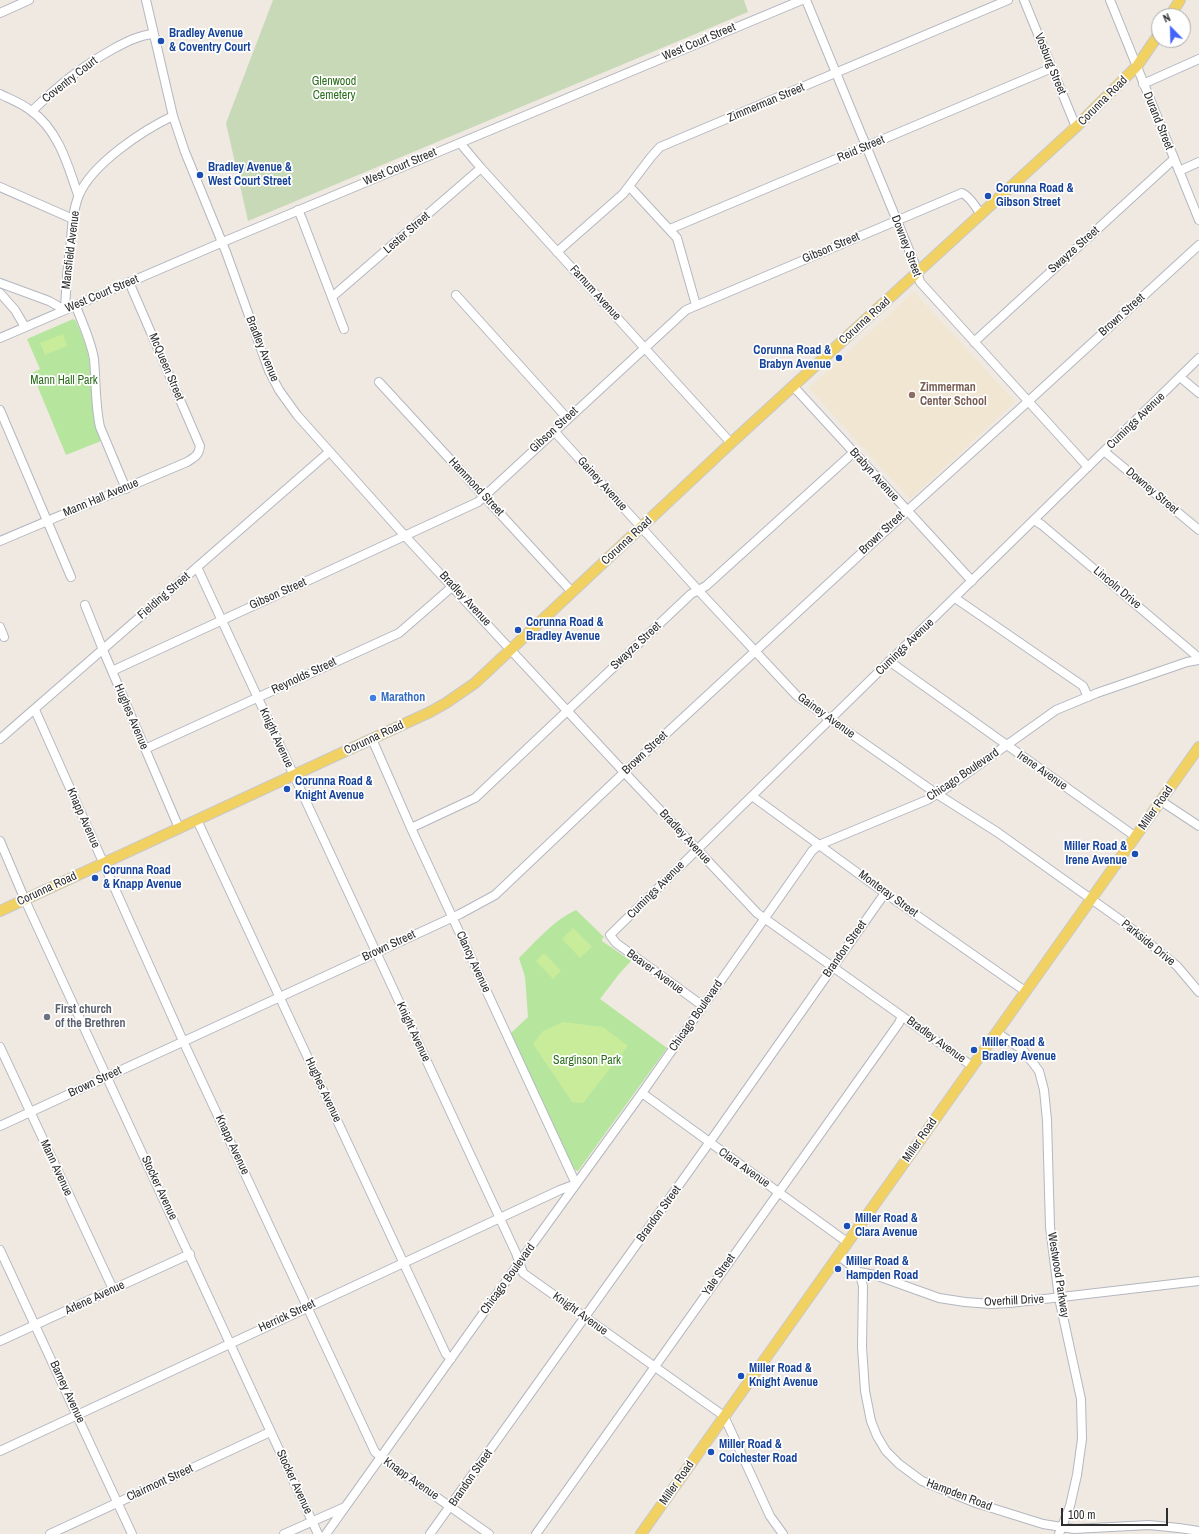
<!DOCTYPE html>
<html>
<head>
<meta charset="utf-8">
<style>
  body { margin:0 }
  #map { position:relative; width:1199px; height:1534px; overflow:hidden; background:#efe9e1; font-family:"Archivo Narrow",sans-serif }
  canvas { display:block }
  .north { position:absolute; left:1151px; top:8px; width:40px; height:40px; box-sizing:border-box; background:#fff; border:1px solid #ababab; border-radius:50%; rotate:337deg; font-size:11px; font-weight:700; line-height:16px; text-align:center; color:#2e2e2e }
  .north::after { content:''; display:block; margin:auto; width:14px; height:18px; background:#4264fb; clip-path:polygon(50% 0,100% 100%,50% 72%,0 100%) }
  .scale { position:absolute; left:1061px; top:1508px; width:107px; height:18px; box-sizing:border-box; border:2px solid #2e2e2e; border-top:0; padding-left:5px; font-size:12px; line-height:14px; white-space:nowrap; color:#2e2e2e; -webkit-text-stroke:3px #fff; paint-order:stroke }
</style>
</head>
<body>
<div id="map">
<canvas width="1199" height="1534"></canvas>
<div class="north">N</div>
<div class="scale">100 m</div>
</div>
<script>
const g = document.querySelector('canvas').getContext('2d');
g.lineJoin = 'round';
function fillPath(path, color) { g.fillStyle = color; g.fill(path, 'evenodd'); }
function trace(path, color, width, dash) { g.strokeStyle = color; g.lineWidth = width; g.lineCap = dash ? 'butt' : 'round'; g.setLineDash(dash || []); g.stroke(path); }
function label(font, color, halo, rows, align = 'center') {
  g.font = font + ' "Archivo Narrow",sans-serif'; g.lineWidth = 3.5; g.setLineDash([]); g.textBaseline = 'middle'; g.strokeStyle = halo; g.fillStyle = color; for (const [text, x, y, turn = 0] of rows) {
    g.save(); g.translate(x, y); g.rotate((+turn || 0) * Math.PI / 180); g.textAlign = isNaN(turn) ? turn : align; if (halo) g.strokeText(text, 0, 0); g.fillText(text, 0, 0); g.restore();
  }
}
fillPath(new Path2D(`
  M914,292L1015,402L910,499L809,388Z`), '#f0e6d1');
fillPath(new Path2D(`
  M73,319L76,321C81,333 87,345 89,359C93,386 90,415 101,441L66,455L32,373L40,369L27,339Z
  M576,910L604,937L602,939V941L631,961L619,974L600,999L667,1048L578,1171L573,1169L511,1033L528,1017L525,977L519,958C536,941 554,920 576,910Z`), '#b6e59e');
fillPath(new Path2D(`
  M273,0H744L748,12L248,221L226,123Z`), '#c8d9b8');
fillPath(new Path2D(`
  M63,334L67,346L45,355L40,343Z
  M573,928L592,947L580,958L562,939Z
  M544,953L561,971L553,979L536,961Z
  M563,1022L603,1027L628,1046L583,1103L572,1102L533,1044L543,1031Z`), '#c9ec9a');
const minor = new Path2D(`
  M146,0L173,116L185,152L226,252L269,371L279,390L297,415L405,536L624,772L757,913L972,1066
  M806,0L914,262L920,282L1088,467
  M1024,0L1076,127
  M1110,0L1199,220
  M0,13L29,0
  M1143,84L1199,59
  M0,94C10,99 21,103 30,110C58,129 68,165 78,195
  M32,111C59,85 81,67 113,49C126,42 139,35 154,34
  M460,143L481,168L731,443
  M1179,171L1199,162
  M629,186L677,238L696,305
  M0,187L73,219
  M298,210L302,219L344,329
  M670,229L1052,68
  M557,252L623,194L651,157L660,147L1008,0
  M0,283L49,301L65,310C66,287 68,263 71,240C72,226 73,209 79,195C92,164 143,130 173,116
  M0,293L15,310L25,327
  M456,295L567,418
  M332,297L481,168
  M76,306C82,323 91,340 94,359C96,381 95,404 100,427L126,489
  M0,338L230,239L802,0
  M974,342L1174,159
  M1180,377L1199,393
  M379,382L572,592
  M793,386L972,581
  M0,410L71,577
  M554,431L698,590L797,696L937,794L997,832L1122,921L1177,966L1199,992
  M1105,452L1199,530
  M1034,520L1042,525L1199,658
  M0,541L187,462C195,457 199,455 200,446L129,282
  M197,567L516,1253L523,1273L724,1416L770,1516L783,1534
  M955,598L1083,686L1088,697
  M85,605L103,650L179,828
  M0,627L4,637
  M889,661L1136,837
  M112,671L478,502L686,310L962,193C972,198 974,206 981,214
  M35,710L183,1041L375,1452L388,1463L489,1534
  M0,739L329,452
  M145,749L399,633L453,586
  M752,796L885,893L1025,991
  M1161,801L1199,826
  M197,820L446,1354L451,1359
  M411,828L475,798L691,594L706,586L854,452
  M0,841L25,900L318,1534
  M703,1006L616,943L610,935L1199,358
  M996,1032L1023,1050L1039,1071L1044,1090L1047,1120L1050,1227L1059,1298L1081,1399L1082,1439L1077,1475L1070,1506L1059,1534
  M0,1047L113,1289
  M642,1093L847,1242
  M0,1126L460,914L495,895L631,766L907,511L1022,407L1199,245
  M0,1250L132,1534
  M838,1255L859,1272L875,1275L939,1298L965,1302L991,1304L1010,1303L1199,1281
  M859,1272L863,1286L862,1347L865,1391L871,1421L877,1436L886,1451L899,1464L922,1481L976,1503L1043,1524L1074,1529L1149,1525L1179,1528L1199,1531
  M0,1341L190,1254
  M0,1451L560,1190L576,1184L411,828L372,739
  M50,1534L270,1432
  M284,1534L345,1507
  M326,1534L519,1263L642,1093L812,851L819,845L927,800L945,789L1056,710L1097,693L1187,662L1199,660
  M430,1534L714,1136L885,893
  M536,1534L899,1023L902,1016`);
const major = new Path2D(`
  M1170,16L1180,0
  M0,911L430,712L446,703L475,683L731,443L1076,127L1137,66L1159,34
  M641,1534L1199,747`);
trace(minor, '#b4b7c1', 10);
trace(major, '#c9c9c9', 12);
trace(minor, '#fff', 8);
trace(major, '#f2d163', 10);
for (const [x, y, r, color] of [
  [161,41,4,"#1a4fb4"],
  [200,175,4,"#1a4fb4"],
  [988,196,4,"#1a4fb4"],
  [839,358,4,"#1a4fb4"],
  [912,395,4,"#8d6e63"],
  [518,630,4,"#1a4fb4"],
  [373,698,4,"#3f7fe0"],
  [287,789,4,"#1a4fb4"],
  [1135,854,4,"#1a4fb4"],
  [95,878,4,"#1a4fb4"],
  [47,1017,4,"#6b7280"],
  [974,1050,4,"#1a4fb4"],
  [847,1226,4,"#1a4fb4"],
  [838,1269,4,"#1a4fb4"],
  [741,1376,4,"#1a4fb4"],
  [711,1452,4,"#1a4fb4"]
]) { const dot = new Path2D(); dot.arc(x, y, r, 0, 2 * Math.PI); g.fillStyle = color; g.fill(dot); trace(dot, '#fff', 1.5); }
label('bold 12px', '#164399', '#fff', [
  ["Bradley Avenue",169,34],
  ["& Coventry Court",169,48],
  ["Bradley Avenue &",208,168],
  ["West Court Street",208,182],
  ["Corunna Road &",996,189],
  ["Gibson Street",996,203],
  ["Corunna Road &",831,351,"right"],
  ["Brabyn Avenue",831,365,"right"],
  ["Corunna Road &",526,623],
  ["Bradley Avenue",526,637],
  ["Corunna Road &",295,782],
  ["Knight Avenue",295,796],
  ["Miller Road &",1127,847,"right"],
  ["Irene Avenue",1127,861,"right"],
  ["Corunna Road",103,871],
  ["& Knapp Avenue",103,885],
  ["Miller Road &",982,1043],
  ["Bradley Avenue",982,1057],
  ["Miller Road &",855,1219],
  ["Clara Avenue",855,1233],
  ["Miller Road &",846,1262],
  ["Hampden Road",846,1276],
  ["Miller Road &",749,1369],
  ["Knight Avenue",749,1383],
  ["Miller Road &",719,1445],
  ["Colchester Road",719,1459]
], 'left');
label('12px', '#2e2e2e', '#fff', [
  ["West Court Street",699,42,-23],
  ["Vosburg Street",1050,64,68],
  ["Coventry Court",70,80,-38],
  ["Corunna Road",1103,101,-45],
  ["Zimmerman Street",766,103,-23],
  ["Durand Street",1158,121,68],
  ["Reid Street",861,149,-23],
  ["West Court Street",400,167,-23],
  ["Lester Street",407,233,-41],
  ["Downey Street",906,246,69],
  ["Gibson Street",831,248,-23],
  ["Mansfield Avenue",71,250,-83],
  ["Swayze Street",1074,250,-42],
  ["Farnum Avenue",595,293,48],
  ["West Court Street",102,294,-23],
  ["Brown Street",1122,315,-42],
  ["Corunna Road",865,321,-42],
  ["Bradley Avenue",262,349,68],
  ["McQueen Street",166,367,67],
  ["Cumings Avenue",1136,421,-44],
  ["Gibson Street",554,430,-43],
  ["Brabyn Avenue",874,475,48],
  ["Gainey Avenue",602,484,48],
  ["Hammond Street",476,487,47],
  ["Downey Street",1152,491,40],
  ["Mann Hall Avenue",101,498,-23],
  ["Brown Street",882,533,-43],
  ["Corunna Road",627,541,-43],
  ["Lincoln Drive",1117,588,40],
  ["Gibson Street",278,594,-24],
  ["Fielding Street",164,596,-41],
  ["Bradley Avenue",465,599,47],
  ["Swayze Street",636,646,-43],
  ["Cumings Avenue",905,647,-44],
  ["Reynolds Street",304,676,-25],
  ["Gainey Avenue",826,716,36],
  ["Hughes Avenue",131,717,67],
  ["Knight Avenue",276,738,65],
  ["Corunna Road",374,738,-25],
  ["Brown Street",645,753,-43],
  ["Irene Avenue",1042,771,35],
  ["Chicago Boulevard",963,775,-34],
  ["Miller Road",1156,808,-55],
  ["Knapp Avenue",83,818,66],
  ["Bradley Avenue",685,837,47],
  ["Corunna Road",47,889,-25],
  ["Cumings Avenue",656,890,-45],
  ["Monteray Street",888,894,36],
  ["Parkside Drive",1148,943,39],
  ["Brown Street",389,946,-25],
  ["Brandon Street",845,949,-55],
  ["Clancy Avenue",473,962,65],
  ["Beaver Avenue",655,972,36],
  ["Chicago Boulevard",696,1016,-55],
  ["Knight Avenue",413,1032,65],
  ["Bradley Avenue",936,1040,36],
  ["Brown Street",95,1082,-25],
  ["Hughes Avenue",323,1090,65],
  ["Miller Road",920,1140,-55],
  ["Knapp Avenue",232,1145,65],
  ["Mann Avenue",56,1168,65],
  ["Clara Avenue",744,1168,35],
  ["Stocker Avenue",159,1188,65],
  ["Brandon Street",659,1214,-54],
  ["Yale Street",719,1275,-55],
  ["Westwood Parkway",1058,1275,81],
  ["Chicago Boulevard",508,1279,-54],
  ["Arlene Avenue",95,1298,-25],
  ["Overhill Drive",1014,1301,-3],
  ["Knight Avenue",580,1314,36],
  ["Herrick Street",287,1316,-25],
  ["Barney Avenue",67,1392,65],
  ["Brandon Street",471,1478,-55],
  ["Knapp Avenue",411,1479,35],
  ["Stocker Avenue",294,1482,65],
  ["Clairmont Street",160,1483,-25],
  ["Miller Road",677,1483,-55],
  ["Hampden Road",959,1495,21]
]);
label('12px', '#2c6e1b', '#fff', [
  ["Glenwood",334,82],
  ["Cemetery",334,96],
  ["Mann Hall Park",64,381],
  ["Sarginson Park",587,1061]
]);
label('bold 12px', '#785e54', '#fff', [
  ["Zimmerman",920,388],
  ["Center School",920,402]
], 'left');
label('bold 12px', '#366cbe', '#fff', [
  ["Marathon",381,698]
], 'left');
label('bold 12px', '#5b616d', '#fff', [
  ["First church",55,1010],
  ["of the Brethren",55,1024]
], 'left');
</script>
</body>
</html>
